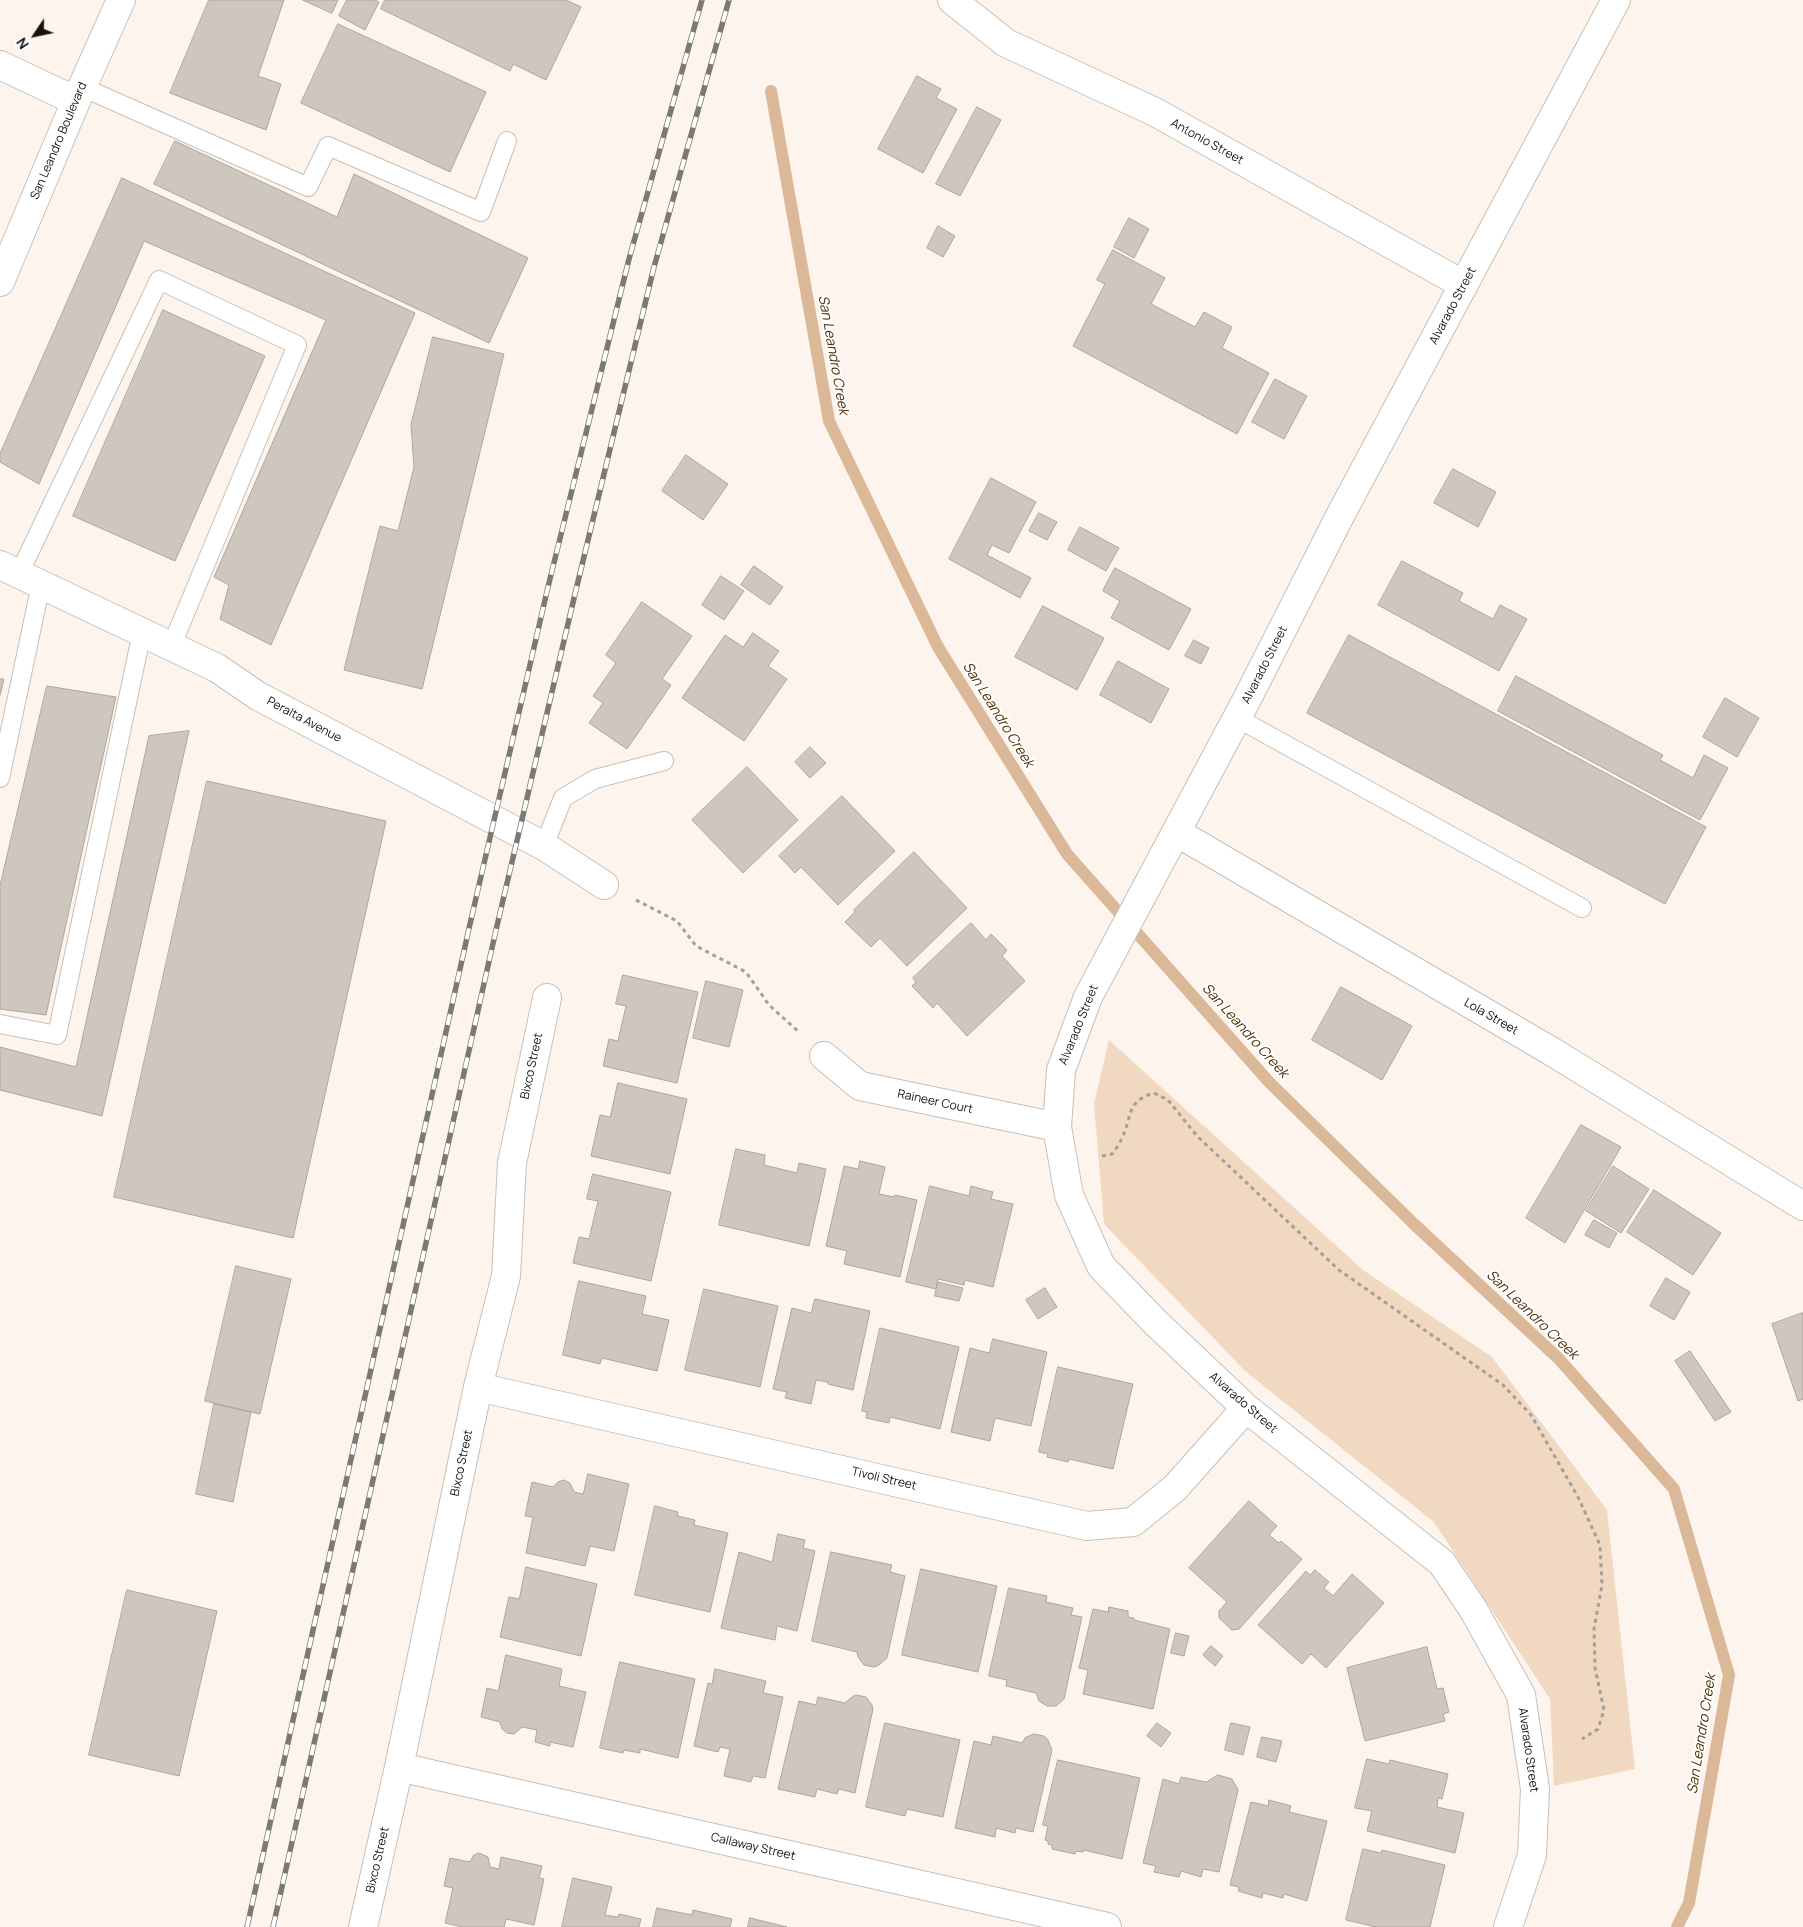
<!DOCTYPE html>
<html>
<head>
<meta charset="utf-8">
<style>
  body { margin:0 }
  #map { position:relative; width:1803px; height:1927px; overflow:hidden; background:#fcf4ed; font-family:Manrope,sans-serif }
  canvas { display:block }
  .north { position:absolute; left:10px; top:10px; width:50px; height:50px; -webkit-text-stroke:4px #fff; paint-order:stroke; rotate:236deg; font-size:14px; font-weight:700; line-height:20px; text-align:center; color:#151311 }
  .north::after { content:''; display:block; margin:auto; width:18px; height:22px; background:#151311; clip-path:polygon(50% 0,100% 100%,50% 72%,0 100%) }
</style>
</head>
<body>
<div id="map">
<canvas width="1803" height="1927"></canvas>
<div class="north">N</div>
</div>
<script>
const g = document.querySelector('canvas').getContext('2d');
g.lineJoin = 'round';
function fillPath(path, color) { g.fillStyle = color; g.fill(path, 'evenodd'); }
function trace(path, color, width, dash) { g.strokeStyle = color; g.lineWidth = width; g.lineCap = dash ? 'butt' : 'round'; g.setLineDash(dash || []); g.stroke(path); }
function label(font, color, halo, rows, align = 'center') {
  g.font = font + ' Manrope,sans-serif'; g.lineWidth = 4; g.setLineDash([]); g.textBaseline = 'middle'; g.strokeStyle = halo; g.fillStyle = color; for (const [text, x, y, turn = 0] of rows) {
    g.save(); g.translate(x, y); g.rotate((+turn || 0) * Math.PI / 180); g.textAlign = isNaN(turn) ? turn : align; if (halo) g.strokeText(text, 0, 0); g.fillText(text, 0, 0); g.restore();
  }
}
fillPath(new Path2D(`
  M1109,1040L1363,1270L1492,1357L1607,1510L1635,1769L1554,1786L1550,1699L1434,1522L1245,1371L1104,1224L1094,1104Z`), '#f1d9c1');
trace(new Path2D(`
  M771,91L829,421L938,647L1067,854L1269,1082L1414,1224L1559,1359L1674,1489L1729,1675L1689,1903L1677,1927`), '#dbb998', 12);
const building = new Path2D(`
  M209,0H284L258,76L281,84L266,130L170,93Z
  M303,0H338L332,13Z
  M347,0H375L379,2L365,30L339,16Z
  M385,0H566L581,7L546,80L513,64L510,71L381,9Z
  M338,24L486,92L450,172L301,103Z
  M917,76L941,89L936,98L957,109L923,173L878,149Z
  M977,107L1001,120L960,196L936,184Z
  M175,141L337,217L354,174L528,258L489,343L154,184Z
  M122,178L415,313L271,645L220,619L229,585L214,577L326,320L144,241L39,484L0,462V454Z
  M1129,218L1149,229L1134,258L1114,247Z
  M938,226L955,236L943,257L927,248Z
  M1113,250L1165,278L1151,304L1195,327L1204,312L1232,327L1222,348L1269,373L1237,434L1073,346L1105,284L1097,280Z
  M163,310L265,356L175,561L73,516Z
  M433,337L504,354L422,689L344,670L380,526L398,531L414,467L411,425Z
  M1275,379L1307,396L1284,439L1252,422Z
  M686,455L728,484L703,520L662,491Z
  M1453,469L1496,492L1478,527L1434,503Z
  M991,478L1036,502L1009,553L992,545L987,555L1031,578L1020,598L949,559Z
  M1039,513L1057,522L1047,540L1029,531Z
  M1080,527L1119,548L1106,571L1068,550Z
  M1402,561L1463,593L1459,601L1493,619L1500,605L1527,619L1499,671L1378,605Z
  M754,566L783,587L770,605L741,585Z
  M1115,568L1191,609L1169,650L1111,618L1120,601L1103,591Z
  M721,576L744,591L724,620L702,605Z
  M642,602L692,636L662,679L671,685L627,749L589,723L603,703L593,696L616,663L606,655Z
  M1043,606L1104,638L1077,690L1015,657Z
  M753,633L779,651L768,666L787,679L744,741L682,698L725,635L743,647Z
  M1349,635L1706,827L1665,904L1307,713Z
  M1194,640L1209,648L1201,664L1185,656Z
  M1118,661L1169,689L1151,723L1100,695Z
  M1516,676L1663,755L1660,760L1693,778L1704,755L1728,768L1700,820L1498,711Z
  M0,679H4L0,695Z
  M47,686L116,697L46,1015L0,1009V886Z
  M1725,698L1759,718L1737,757L1703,737Z
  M189,731L102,1116L0,1090V1047L76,1067L149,736Z
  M810,747L826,763L810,778L795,762Z
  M747,767L798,820L743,873L692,820Z
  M207,781L386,821L293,1238L114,1197Z
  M842,796L895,851L838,905L801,867L795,873L779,856Z
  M914,852L967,908L907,966L880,938L871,947L845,922L855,912L854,910Z
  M971,923L986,940L991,934L1007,950L1002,956L1025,981L967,1036L937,1003L933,1008L912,986L916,982L913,978Z
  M623,975L698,992L677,1083L603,1066L609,1039L618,1041L626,1006L616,1004Z
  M706,981L743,990L729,1047L693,1038Z
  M1341,987L1412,1026L1382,1080L1312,1040Z
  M618,1083L687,1099L670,1174L591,1156L600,1115L610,1117Z
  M1581,1125L1621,1147L1565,1243L1526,1218Z
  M736,1149L765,1155L764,1165L797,1173L799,1163L826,1169L809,1246L719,1225Z
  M860,1161L885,1167L879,1194L894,1197L895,1195L917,1200L900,1277L844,1264L847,1251L826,1246L844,1166L858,1169Z
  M1613,1166L1649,1189L1621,1233L1586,1211Z
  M593,1174L671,1192L651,1281L573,1263L579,1237L589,1239L598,1201L587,1199Z
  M930,1186L969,1196L971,1186L993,1192L991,1199L1013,1204L993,1287L965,1280L964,1285L938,1279L936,1289L906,1282Z
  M1654,1190L1721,1233L1693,1275L1627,1232Z
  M1594,1220L1617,1233L1609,1248L1585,1235Z
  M236,1266L291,1279L260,1414L205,1401Z
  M1666,1278L1690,1292L1674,1320L1650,1306Z
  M579,1281L646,1296L642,1314L669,1320L657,1371L602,1358L600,1364L563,1355Z
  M938,1282L963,1288L959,1301L935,1296Z
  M1045,1288L1057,1307L1038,1319L1026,1300Z
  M704,1289L778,1306L760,1387L685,1370Z
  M815,1299L870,1311L853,1390L828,1384V1382L816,1380L811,1404L785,1398L787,1392L773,1389L792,1308L811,1313Z
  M1803,1313V1399L1798,1401L1772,1324Z
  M880,1328L959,1347L940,1429L890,1417L889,1423L866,1418L867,1412L862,1411Z
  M993,1339L1047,1352L1031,1426L995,1418L990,1441L951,1432L970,1348L989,1353Z
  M1690,1351L1731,1412L1715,1421L1675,1361Z
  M1058,1367L1133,1384L1113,1469L1069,1459L1068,1462L1047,1457L1048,1454L1039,1452Z
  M214,1404L251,1412L233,1502L196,1494Z
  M588,1474L629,1484L614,1551L590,1546L585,1566L526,1553L533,1517L525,1516L532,1482L553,1487L558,1482L564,1480L570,1483L574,1492L583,1494Z
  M1249,1501L1277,1526L1269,1535L1279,1543L1281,1541L1302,1559L1239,1629L1232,1630L1219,1618V1611L1227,1602L1189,1568Z
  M655,1506L678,1512L677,1516L695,1520L694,1525L728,1533L710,1612L635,1595Z
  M778,1534L805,1540L803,1548L815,1551L797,1631L777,1626L775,1640L721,1628L739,1552L772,1562Z
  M831,1552L892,1565L890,1572L905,1576L887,1658L879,1665L874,1667L864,1665L858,1657L857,1652L812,1641Z
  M526,1567L597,1584L581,1656L500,1637L509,1597L519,1599Z
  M921,1569L997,1586L978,1672L902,1655Z
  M1315,1570L1329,1582L1324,1588L1333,1596L1352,1574L1384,1603L1326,1668L1311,1654L1302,1664L1258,1625L1306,1571L1310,1575Z
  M1009,1588L1047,1596L1046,1602L1073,1608L1071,1615L1082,1617L1064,1699L1056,1706H1047L1039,1701L1036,1693L1006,1686L1007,1680L989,1676Z
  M127,1590L217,1611L179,1776L89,1755Z
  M1109,1607L1128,1611V1617L1134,1618V1620L1170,1629L1153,1709L1083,1694L1088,1670L1079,1668L1093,1609L1108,1612Z
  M1176,1633L1189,1636L1184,1656L1171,1653Z
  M1211,1646L1223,1656L1215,1666L1203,1655Z
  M1427,1647L1437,1689L1443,1688L1449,1712L1443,1714L1445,1721L1365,1741L1347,1668Z
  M506,1655L562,1669L559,1686L586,1692L573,1747L550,1742V1746L535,1742L537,1730L522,1727L514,1734L507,1733L502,1729L500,1722L481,1717L487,1688L498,1691Z
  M620,1662L695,1679L678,1758L640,1749V1753L624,1750L623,1753L600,1748Z
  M715,1669L766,1681L763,1693L783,1697L765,1778L753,1776L751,1782L724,1776L730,1749L720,1747L718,1752L694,1746L708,1683L712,1684Z
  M856,1695L866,1697L872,1705L873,1709L855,1793L839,1789L837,1794L817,1789L815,1797L778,1789L799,1701L816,1705L818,1697L845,1703L852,1697Z
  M885,1723L960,1740L943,1817L907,1809L905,1816L866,1807Z
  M1157,1723L1171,1733L1161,1747L1147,1736Z
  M1231,1723L1250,1727L1243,1755L1225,1750Z
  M1034,1734L1044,1736L1048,1740L1052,1750L1033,1832L1016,1828L1015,1833L996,1828L995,1837L955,1828L974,1741L991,1745L993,1736L1022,1743L1025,1738Z
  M1262,1737L1282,1741L1276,1762L1257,1757Z
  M1367,1759L1389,1764L1390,1760L1448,1774L1442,1799L1438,1798L1437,1807L1464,1813L1455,1853L1367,1831L1372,1811L1355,1808Z
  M1058,1760L1140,1778L1122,1859L1084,1850L1083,1852L1076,1851L1075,1854L1052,1849V1845L1048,1844V1841L1045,1840L1048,1826L1043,1825Z
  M1218,1775L1232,1779L1238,1790L1219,1872L1203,1869L1201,1877L1181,1871L1179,1877L1154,1872L1156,1866L1143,1863L1163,1779L1179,1784L1181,1777L1206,1782Z
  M1269,1800L1291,1806L1289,1812L1327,1821L1307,1901L1284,1894L1283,1898L1263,1893L1262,1898L1238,1891L1239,1887L1230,1885L1251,1802L1268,1806Z
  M1363,1849L1381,1853L1382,1850L1445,1865L1430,1927H1376L1346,1920Z
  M479,1853L488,1857L490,1867L499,1869L501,1857L542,1866L539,1878L544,1879L534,1925L506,1919L504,1927H462L445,1923L453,1888L444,1886L450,1858L470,1862L473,1856Z
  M573,1878L612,1887L605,1915L618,1917L619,1914L641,1919L639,1927H562Z
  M657,1908L692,1915L693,1910L732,1919L730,1927H653Z
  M750,1918L787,1927H748Z`);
fillPath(building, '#cec7c0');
trace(building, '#ada6a0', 1);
const lane = new Path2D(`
  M82,87L308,187L328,146L481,212L507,141
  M19,574L159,280L297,345L171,647
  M1237,718L1582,908
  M0,778L41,584
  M544,846L563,798L595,779L664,761
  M0,1024L57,1035L142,632`);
const street = new Path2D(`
  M952,0L1006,43L1155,112L1464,285
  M0,65L76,101
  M0,565L217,668L258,696L544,846L604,885
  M1176,832L1551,1051L1803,1206
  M824,1056L860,1086L1057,1127
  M478,1387L1087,1526L1133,1522L1175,1488L1246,1408
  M399,1767L1107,1927
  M363,1927L399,1767L478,1387L506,1276L512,1163L547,998
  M1508,1927L1532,1855L1535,1789L1521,1695L1473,1609L1442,1563L1246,1408L1155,1322L1101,1266L1069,1195L1057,1127L1061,1070L1088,997L1246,701L1342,512L1616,0`);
const secondary = new Path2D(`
  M0,282L76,101L121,0`);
trace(lane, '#c7c0b9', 20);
trace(street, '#c7c0b9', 30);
trace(secondary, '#c7c0b9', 30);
trace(new Path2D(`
  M636,900L677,921L696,946L746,972L769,1005L800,1033
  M1102,1156L1112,1154C1115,1150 1119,1145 1121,1140C1133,1118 1124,1102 1154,1093L1168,1100L1197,1136L1339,1270L1503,1385L1531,1415L1578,1497L1600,1545L1602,1585L1594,1629L1595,1668L1604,1710L1598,1729L1582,1739`), '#a59f9a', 3, [4, 4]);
trace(lane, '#fff', 18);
trace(street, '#fff', 28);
trace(secondary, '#fff', 28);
const rail = new Path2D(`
  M247,1927L470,924L548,587L629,259L702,0
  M273,1927L496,930L575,594L654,267L729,0`);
trace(rail, '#7c7873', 5.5);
trace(rail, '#fff', 4, [11]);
label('12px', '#151311', '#fff', [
  ["San Leandro Boulevard",59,141,-67],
  ["Antonio Street",1207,142,29],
  ["Alvarado Street",1453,306,-62],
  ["Alvarado Street",1265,665,-63],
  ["Peralta Avenue",304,720,28],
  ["Lola Street",1491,1017,30],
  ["Alvarado Street",1079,1025,-68],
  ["Bixco Street",532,1066,-78],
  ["Raineer Court",935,1102,12],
  ["Alvarado Street",1243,1403,41],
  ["Bixco Street",462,1463,-78],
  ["Tivoli Street",884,1479,13],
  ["Alvarado Street",1528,1750,82],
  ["Callaway Street",753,1847,13],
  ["Bixco Street",378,1860,-77]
]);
label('italic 14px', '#523106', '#fff', [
  ["San Leandro Creek",833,355,80],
  ["San Leandro Creek",998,715,58],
  ["San Leandro Creek",1245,1031,48],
  ["San Leandro Creek",1532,1315,44],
  ["San Leandro Creek",1702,1734,-81]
]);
</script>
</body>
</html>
